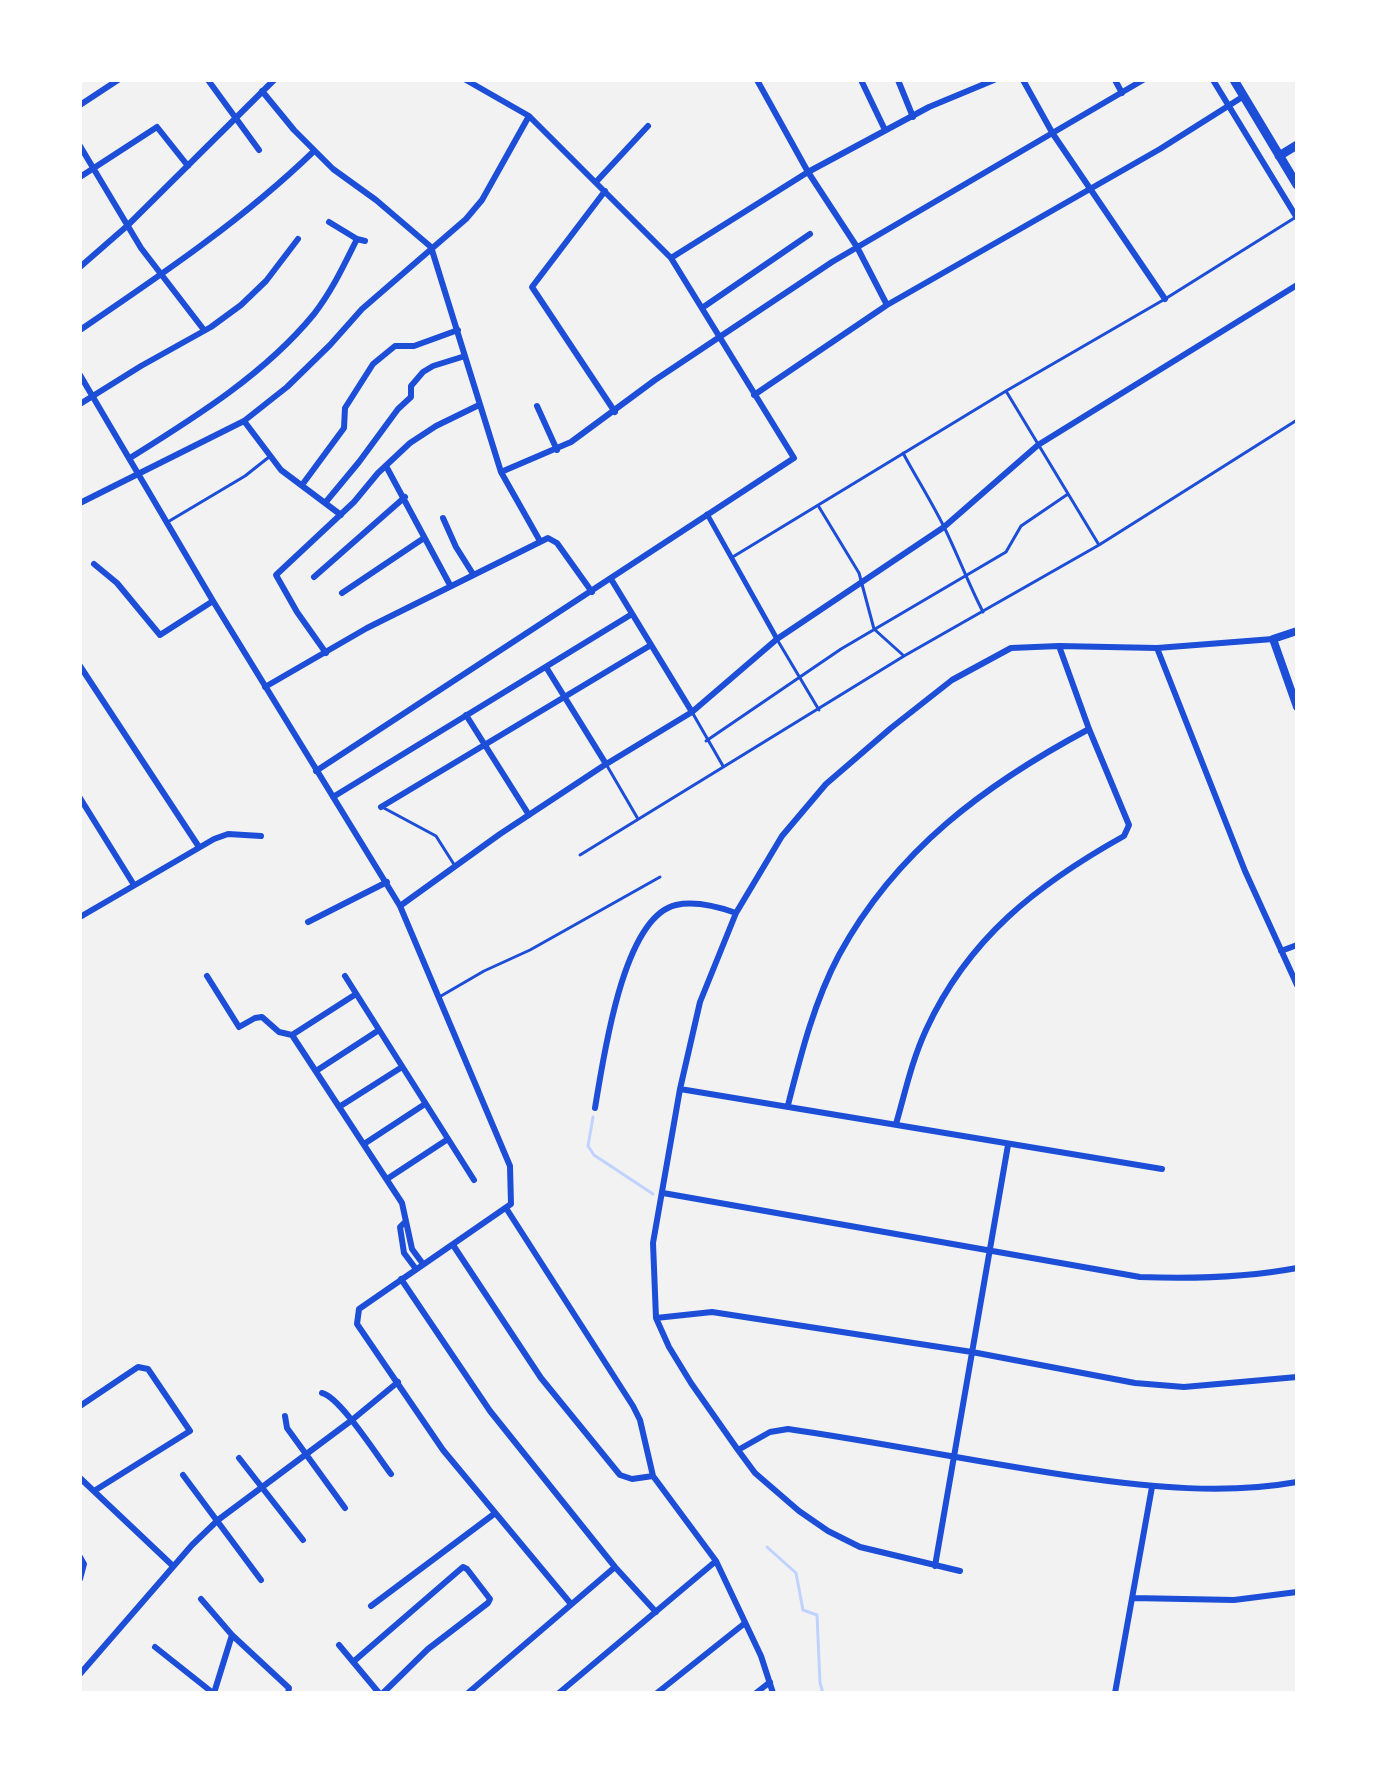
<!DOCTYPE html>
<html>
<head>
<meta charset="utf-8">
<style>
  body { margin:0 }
  #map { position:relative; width:1377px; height:1773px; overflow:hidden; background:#f2f2f2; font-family:Jost,sans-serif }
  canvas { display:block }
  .frame { position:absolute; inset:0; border:82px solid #fff; pointer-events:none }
</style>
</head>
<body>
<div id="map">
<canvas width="1377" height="1773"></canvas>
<div class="frame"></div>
</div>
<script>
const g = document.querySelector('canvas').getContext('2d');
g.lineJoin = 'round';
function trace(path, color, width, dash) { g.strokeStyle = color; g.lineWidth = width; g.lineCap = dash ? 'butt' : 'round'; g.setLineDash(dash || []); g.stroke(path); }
trace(new Path2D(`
  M593,1117L588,1146L594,1155L653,1194
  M767,1547L796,1573L803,1610L817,1615L820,1683L823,1693`), '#bfd3fe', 3);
trace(new Path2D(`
  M1006,391L1099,545
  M903,453C917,479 933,504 946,531C959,558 969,585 983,612
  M819,507L859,573L874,629L904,656
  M166,523L245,476L269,457
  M731,558L1006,391L1165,299L1296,217
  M778,641L819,710
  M692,712L723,766
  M706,741L841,649L1006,552L1021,526L1068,494
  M606,764L638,819
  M382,807L436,836L455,866
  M580,855L904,656L1099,545L1297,420
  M441,996L484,971L530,950L660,877`), '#1d4ed8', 3);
trace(new Path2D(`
  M707,514L777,639`), '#1d4ed8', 5);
trace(new Path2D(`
  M208,80L259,150
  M757,80L808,172L857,247L887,305
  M861,80L885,130
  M898,80L913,117
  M1023,80L1053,134L1165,299
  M1115,80L1122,93
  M1213,80L1297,218
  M262,91L294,130L333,169L376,200L431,247L501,472L540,541
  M80,105L118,80
  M80,146L141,248L204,330
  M80,177L157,127L188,166
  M596,182L648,126
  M605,191L532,287L615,412
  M329,222L357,239L365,241
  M671,258L808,172L929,107L994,80
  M80,267L127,226L274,80
  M702,308L810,234
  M80,330C161,275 244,219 314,151
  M80,375L213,601L400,906L510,1166L511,1204L359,1309L357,1324L443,1450L571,1604
  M754,395L887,305L1160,149L1244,96
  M80,404L141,366L211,327L241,305L266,281L298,239
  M537,406L557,450
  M244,421L281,470L341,515
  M130,458C194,418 265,374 314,314C332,291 344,265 357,239
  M386,466L450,585
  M501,472L571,442L655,380L832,262L1143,80
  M302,485L344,428L345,408L373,364L395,346H414L458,330
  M80,503L244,421L287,387L330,345L362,309L466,219L482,200L529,116
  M325,503L359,462L398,409L411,397V386L423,372L433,366L465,356
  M443,518L456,547L473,574
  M94,564L117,583L160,635L213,601
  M314,577L405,497
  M611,579L692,712
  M342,593L424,538
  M1157,648L1245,871L1297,985
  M326,653L297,612L276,575L354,502L378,473L410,443L436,426L479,405
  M80,666L199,847
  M546,667L606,764
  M265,687L367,628L548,538L557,543L592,592
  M466,715L529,815
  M316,771L794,458L671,258L529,116L466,80
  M333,797L632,614
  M80,798L134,885
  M381,807L651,645
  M400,906L500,834L603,766L692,712L777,639L944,527L1038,445L1297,285
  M80,917L214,839L228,834L261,836
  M308,922L387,882
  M1281,951L1297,945
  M207,976L239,1027L255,1018L262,1017L279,1032L292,1035L356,994
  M345,976L474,1180
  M292,1035L402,1203L412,1249L423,1264
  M316,1071L379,1030
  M680,1089L1162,1169
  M788,1105C801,1054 814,1002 839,955C896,850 986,784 1089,729
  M339,1107L402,1067
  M595,1108C603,1062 622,917 676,905C694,901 719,907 736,913
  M896,1124C905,1093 912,1060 926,1030C968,938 1038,884 1124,836L1129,825L1089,729L1059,646
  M364,1144L425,1104
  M387,1179L448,1139
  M663,1193L1140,1277C1193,1279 1244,1278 1297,1268
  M506,1208L633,1406L640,1420L653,1476L716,1561L761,1656L773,1693
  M405,1222L400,1227L404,1253L416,1269
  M453,1245L541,1378L620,1475L632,1479L653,1476
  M401,1279L490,1411L615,1567L656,1612
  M656,1318L712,1312L972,1352L1135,1383L1184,1387L1297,1377
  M322,1393C340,1397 378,1457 391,1474
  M80,1406L138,1367L148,1369L190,1431L94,1491
  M285,1416L287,1428L345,1508
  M738,1450L770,1432L788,1429C885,1443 981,1463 1078,1477C1151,1487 1224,1495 1297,1482
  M239,1458L303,1540
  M183,1475L261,1580
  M80,1478L173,1566
  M80,1557L84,1564L80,1579
  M935,1566L1008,1145
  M960,1571L860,1547L828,1531L799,1511L755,1473L738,1450L691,1383L669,1347L656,1318L653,1243L680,1089L700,1002L736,913L782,836L826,784L891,728L952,680L1011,648L1059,646L1157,648L1273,639
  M1133,1598L1234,1600L1297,1592
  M201,1599L232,1635L289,1688L288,1693
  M371,1606L494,1514
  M339,1645L379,1693
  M155,1647L213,1693
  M353,1662L456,1573L463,1567L467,1569L490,1599L488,1603L428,1649L383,1693
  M80,1674L192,1545L218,1520L352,1420L398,1382
  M214,1693L232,1635
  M468,1693L615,1567
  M559,1693L716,1561
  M657,1693L745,1623
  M756,1693L770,1682
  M1115,1693L1152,1487`), '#1d4ed8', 6);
trace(new Path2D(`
  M1297,631L1273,639L1297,707`), '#1d4ed8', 8);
trace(new Path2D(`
  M1234,80L1297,185
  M1279,156L1297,145`), '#1d4ed8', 9);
</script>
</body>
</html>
